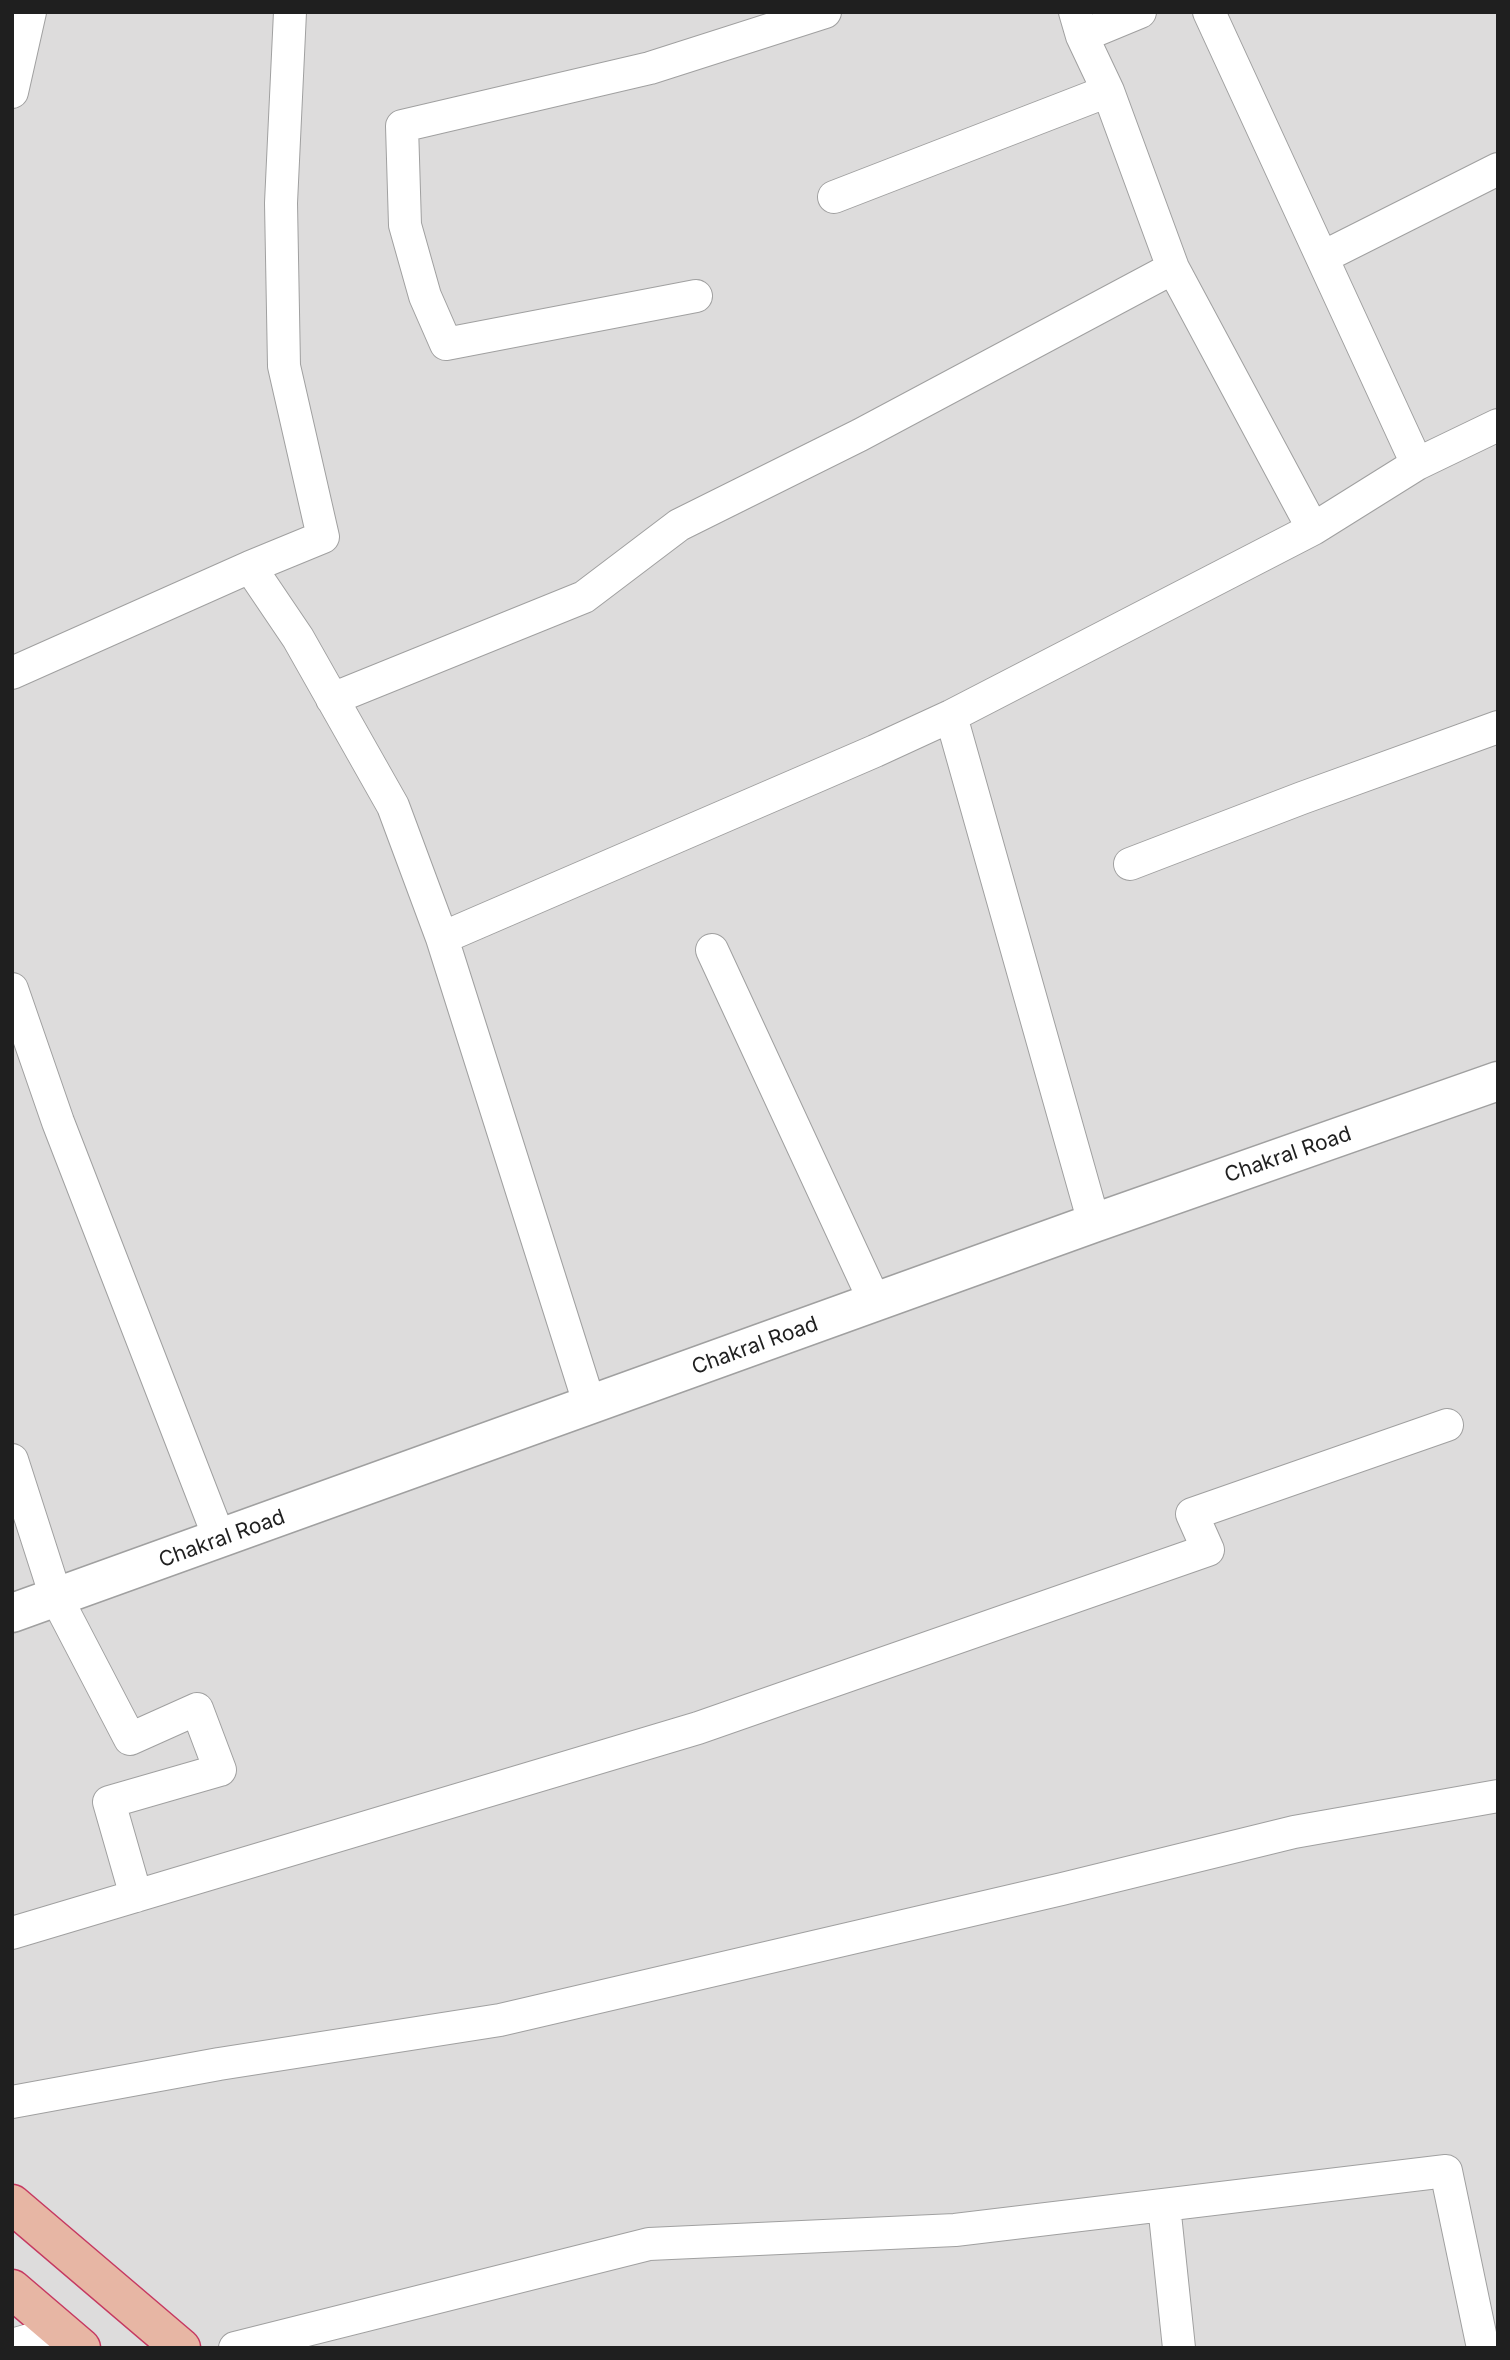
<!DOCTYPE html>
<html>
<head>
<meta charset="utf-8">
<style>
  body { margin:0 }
  #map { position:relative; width:1510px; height:2360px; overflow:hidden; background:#eeece6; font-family:Inter,sans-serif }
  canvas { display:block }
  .frame { position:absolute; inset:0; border:14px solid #1f1f1f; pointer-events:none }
</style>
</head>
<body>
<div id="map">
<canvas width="1510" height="2360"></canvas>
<div class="frame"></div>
</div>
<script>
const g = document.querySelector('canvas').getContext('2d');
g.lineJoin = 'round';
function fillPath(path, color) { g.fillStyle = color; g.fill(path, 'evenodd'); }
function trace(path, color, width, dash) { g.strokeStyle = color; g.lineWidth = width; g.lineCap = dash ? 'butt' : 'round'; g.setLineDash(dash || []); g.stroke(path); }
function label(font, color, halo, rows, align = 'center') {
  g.font = font + ' Inter,sans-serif'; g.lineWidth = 6; g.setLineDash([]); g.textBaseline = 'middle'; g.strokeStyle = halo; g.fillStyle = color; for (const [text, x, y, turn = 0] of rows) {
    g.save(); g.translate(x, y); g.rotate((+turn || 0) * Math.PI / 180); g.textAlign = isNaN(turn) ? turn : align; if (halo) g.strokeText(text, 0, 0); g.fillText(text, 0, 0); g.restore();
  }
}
fillPath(new Path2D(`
  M12,12H1498V2348H12Z`), '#dddcdc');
const minor = new Path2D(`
  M1075,12L1082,36L1108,91L1173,268L1313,529
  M1209,12L1417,464
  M1082,36L1140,12
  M12,92L30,12
  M834,197L1108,91
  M1323,257L1498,169
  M696,296L446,344L425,296L405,225L402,126L650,68L825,12
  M250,567L298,638L393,806L442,938L590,1406
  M12,673L250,567L323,537L284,366L281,203L290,12
  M332,699L584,597L679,525L860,435L1173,268
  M951,716L1094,1223
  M1130,864L1302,798L1498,727
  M442,938L875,751L951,716L1313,529L1417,464L1498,425
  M712,950L875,1302
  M12,989L58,1122L220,1540
  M12,1460L56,1597L130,1739L197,1709L220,1770L109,1802L136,1896
  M12,1933L698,1728L1208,1550L1192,1514L1447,1425
  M12,2102L219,2064L500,2020L1062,1889L1294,1832L1498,1796
  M1164,2205L1179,2348
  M12,2345L61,2331
  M235,2348L649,2244L955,2230L1446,2171L1483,2348`);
const tertiary = new Path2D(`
  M12,1613L1094,1223L1498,1081`);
const trunk = new Path2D(`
  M12,2204L181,2348
  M12,2289L81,2348`);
trace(minor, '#a0a0a0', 34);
trace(tertiary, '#a0a0a0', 41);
trace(trunk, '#c63961', 41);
trace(minor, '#fff', 32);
trace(tertiary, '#fff', 38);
trace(trunk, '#e7b6a4', 38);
label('21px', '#1f1f1f', '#fff', [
  ["Chakral Road",1288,1155,-19],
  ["Chakral Road",755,1346,-20],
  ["Chakral Road",222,1539,-20]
]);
</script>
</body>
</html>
